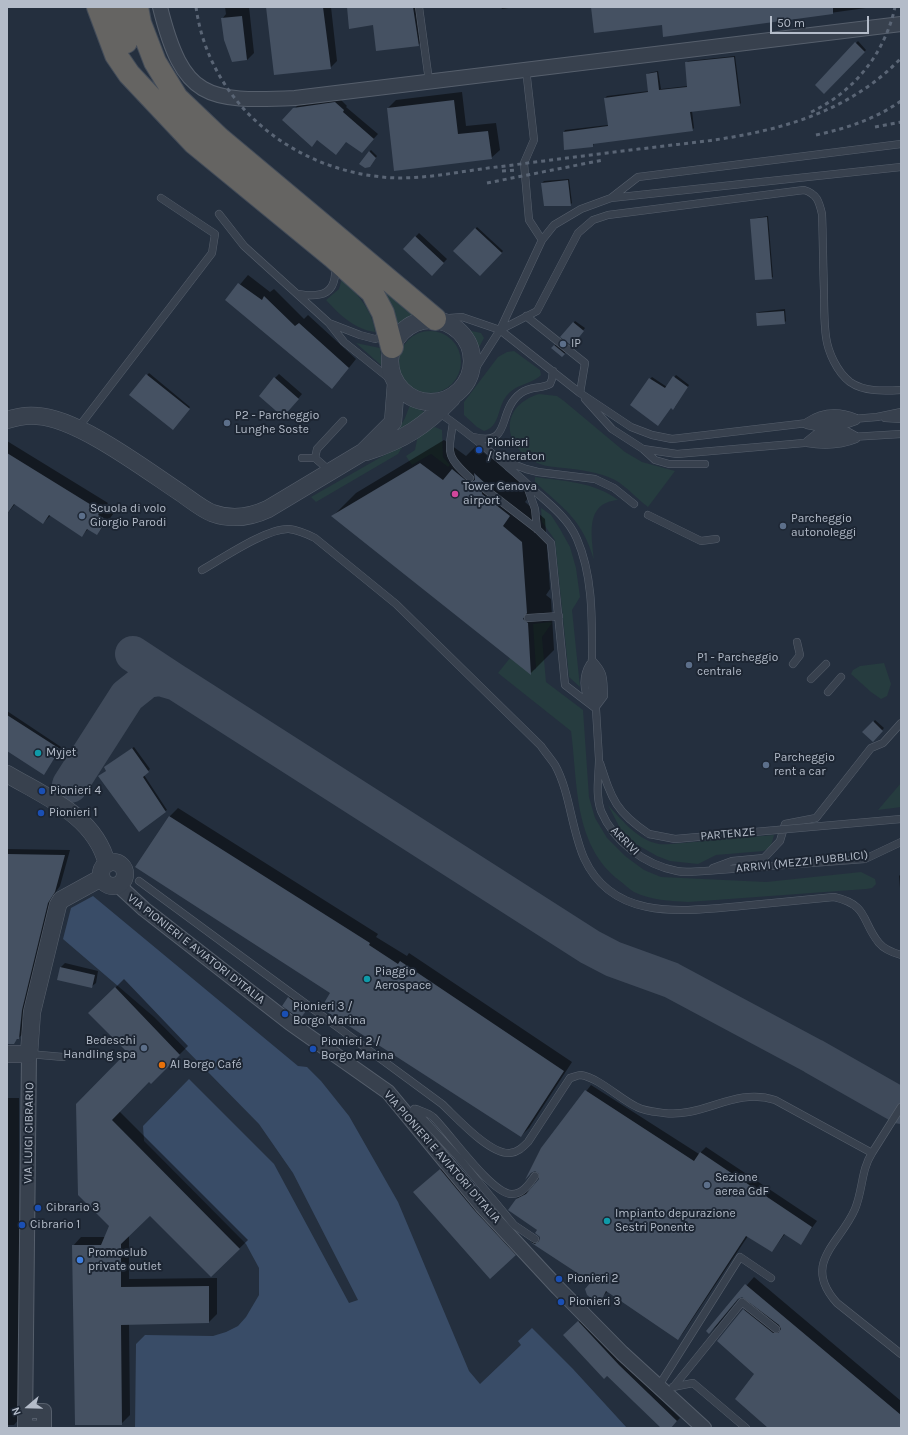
<!DOCTYPE html>
<html>
<head>
<meta charset="utf-8">
<style>
  body { margin:0 }
  #map { position:relative; width:908px; height:1435px; overflow:hidden; background:#242f3e; font-family:Karla,sans-serif }
  canvas { display:block }
  .frame { position:absolute; inset:0; border:8px solid #b4bcc9; pointer-events:none }
  .north { position:absolute; left:8px; top:1387px; width:40px; height:40px; -webkit-text-stroke:3px #1d2633; paint-order:stroke; rotate:250deg; font-size:11px; font-weight:700; line-height:16px; text-align:center; color:#b4bcc9 }
  .north::after { content:''; display:block; margin:auto; width:14px; height:18px; background:#b4bcc9; clip-path:polygon(50% 0,100% 100%,50% 72%,0 100%) }
  .scale { position:absolute; left:770px; top:16px; width:99px; height:18px; box-sizing:border-box; border:2px solid #b4bcc9; border-top:0; padding-left:5px; font-size:12px; line-height:14px; white-space:nowrap; color:#b4bcc9; -webkit-text-stroke:3px #1d2633; paint-order:stroke }
</style>
</head>
<body>
<div id="map">
<canvas width="908" height="1435"></canvas>
<div class="frame"></div>
<div class="north">N</div>
<div class="scale">50 m</div>
</div>
<script>
const g = document.querySelector('canvas').getContext('2d');
g.lineJoin = 'round';
function fillPath(path, color) { g.fillStyle = color; g.fill(path, 'evenodd'); }
function trace(path, color, width, dash) { g.strokeStyle = color; g.lineWidth = width; g.lineCap = dash ? 'butt' : 'round'; g.setLineDash(dash || []); g.stroke(path); }
function label(font, color, halo, rows, align = 'center') {
  g.font = font + ' Karla,sans-serif'; g.lineWidth = 4; g.setLineDash([]); g.textBaseline = 'middle'; g.strokeStyle = halo; g.fillStyle = color; for (const [text, x, y, turn = 0] of rows) {
    g.save(); g.translate(x, y); g.rotate((+turn || 0) * Math.PI / 180); g.textAlign = isNaN(turn) ? turn : align; if (halo) g.strokeText(text, 0, 0); g.fillText(text, 0, 0); g.restore();
  }
}
fillPath(new Path2D(`
  M342,278C356,293 373,310 375,332C354,329 340,315 326,300L339,289Z
  M374,285L392,293L418,313L394,328Z
  M467,330L481,333L484,338L477,351Z
  M399 362a31 31 0 1 1 62 0a31 31 0 1 1-62 0Z
  M356,343L380,348L382,366Z
  M514,351L540,370L541,375C531,385 515,383 505,398C497,410 500,426 484,431L477,427L464,415V402L498,357L507,352Z
  M539,394L557,396L564,401L625,452L642,462L675,471L648,507C637,499 626,486 615,480C599,472 581,470 564,468C557,467 547,467 540,464C503,449 497,407 539,394Z
  M410,405L427,413L396,434L405,418Z
  M435,427L442,430L443,457L450,465L448,467L431,454L412,465L406,456L415,450L418,435Z
  M404,444L398,454L316,502L311,497Z
  M535,477C563,481 595,482 618,500C584,503 592,536 594,560C582,519 565,510 535,482Z
  M541,508L551,515L560,529L570,547L576,568L580,597L572,610L580,687L569,677L555,540L542,522Z
  M549,622L552,623L542,637L546,682L583,710L589,797L595,818L607,838L625,856L644,870L661,877L766,882L861,872L875,879L876,884L872,888L866,889L688,902C671,901 650,900 634,892C629,889 624,884 620,881C573,845 578,784 571,731L498,673L510,658L529,671L536,669L533,624Z
  M884,663L891,684L887,696L881,699L871,692L851,674L853,670L860,666Z
  M901,783V807L878,810Z
  M608,805C621,819 636,838 655,843C660,845 666,844 671,844L774,835C772,843 771,848 763,851L716,855L698,864L670,861L657,856L636,844L621,830Z`), '#263c3f');
fillPath(new Path2D(`
  M93,896L298,1066L307,1067L321,1081L349,1116L398,1202L469,1371L480,1384L521,1345L518,1341L532,1328L573,1369L627,1428H135L136,1344L145,1335L213,1336L226,1332L238,1326L246,1317L259,1295V1268L246,1244L144,1141L143,1126L189,1079L274,1164L349,1303L358,1300L293,1173L259,1124L154,1017L63,939L71,908Z`), '#394c67');
fillPath(new Path2D(`
  M225,7H249L254,53L247,60L222,19L226,14Z
  M267,7H331L337,61L330,68Z
  M348,7H417L422,41L418,45L374,24Z
  M501,7H515L502,9Z
  M592,7H873L664,36L663,24Z
  M858,41L866,50L824,93L816,85Z
  M735,56L741,103L739,105L692,111L694,128L692,130L594,142L593,146L564,132L565,130L608,125L605,98L607,96L649,91L647,74L649,73L658,71L661,89L688,86L686,63L688,61Z
  M462,92L466,126L496,123L500,150L491,158L388,108L396,100Z
  M339,98L347,106L346,107L378,134L366,147L347,141L318,139L283,120L298,105Z
  M371,150L377,156L371,164L369,152Z
  M569,179L572,203L570,205L542,183L544,181Z
  M768,216L773,277L771,278L751,219Z
  M477,227L503,251L480,275L455,251Z
  M419,233L447,259L432,275L404,249Z
  M248,275L270,292L274,289L304,319L308,315L356,359L340,379L227,300Z
  M785,309L786,321L784,323L757,313L759,312Z
  M575,321L585,328L573,343L562,337Z
  M556,344L566,352L562,356L552,348Z
  M149,373L190,407L174,427L131,395Z
  M279,374L302,394L287,412L275,378Z
  M676,375L689,385L675,407H671L650,379L652,377L667,387Z
  M444,440L466,456L476,446L490,458L498,451L510,461L504,466L505,470L533,492L525,502L545,519L550,589L546,595L551,599L554,650L531,673L333,516L356,493Z
  M7,441L108,503L105,507L114,513L104,526L97,534L88,529L82,536L51,515L43,523L15,504L7,514Z
  M7,711L61,747L45,772L7,750Z
  M875,720L884,728L873,740L864,732Z
  M134,747L150,769L144,775L167,810L165,811L107,770L105,767Z
  M178,808L378,934L376,937L407,956L409,953L572,1062L529,1128L521,1136L332,993L169,817Z
  M7,849L70,850L60,886L53,896L27,1004L24,1033L13,1043L7,1044Z
  M901,874V888H900L899,876Z
  M65,963L98,971L96,983L91,987L58,979L61,967Z
  M124,979L188,1046L151,1083L149,1081L119,1111L248,1240L211,1276L150,1215L129,1235V1279L217,1278V1314L209,1322L129,1324L130,1415L121,1424L73,1246L81,1237H105L110,1226L79,1194L128,1052L90,1013Z
  M293,994L309,1007L303,1014L283,1005Z
  M591,1085L699,1154L706,1147L817,1221L800,1244L785,1234L772,1251L748,1236L683,1333L678,1339L608,1291L601,1298L593,1281L531,1242L536,1237L543,1239L516,1199L523,1193L532,1189L540,1179V1173L535,1170L529,1175L542,1149Z
  M7,1098H19V1419L14,1425H7Z
  M445,1165L519,1251L515,1255L419,1188Z
  M754,1277L901,1401V1428H770L756,1374L744,1310L751,1302L743,1296L740,1297L717,1326L709,1333L707,1331Z
  M582,1319L622,1362L680,1418L670,1428H662L564,1335Z`), '#0007');
trace(new Path2D(`
  M177,683L590,947L613,959L671,980L813,1056L901,1106
  M70,785L127,696L147,680L160,678L177,683L133,654`), '#3f4a5a', 36);
fillPath(new Path2D(`
  M266,7H323L331,69L274,75Z
  M347,7H413L419,46L376,51L373,25L349,29Z
  M591,7H833V14L663,37L662,25L594,33Z
  M242,16L247,60L232,62L224,40L221,18Z
  M855,42L865,52L824,94L815,85Z
  M734,57L740,106L690,112L693,131L593,144V147L564,150L563,132L608,126L604,98L648,92L646,74L657,72L659,90L687,87L685,62Z
  M454,100L458,134L488,131L492,159L394,171L387,108Z
  M335,102L344,110L343,112L374,139L362,153L346,142L336,155L317,140L312,147L282,120L293,108Z
  M369,151L376,158L370,167L365,168L359,164Z
  M568,180L571,206H544L541,183Z
  M767,217L772,279L755,280L750,219Z
  M475,228L502,253L480,276L453,251Z
  M415,236L444,263L432,276L403,249Z
  M238,283L262,300L264,296L295,326L299,323L349,368L332,389L225,300Z
  M784,311L785,324L757,326L756,313Z
  M573,322L584,331L572,346L560,337Z
  M554,345L565,354L562,357L551,348Z
  M146,374L190,409L173,430L129,395Z
  M673,376L688,387L673,410L671,408L658,426L630,405L649,378L665,388Z
  M274,377L299,399L283,417L259,396Z
  M7,453L101,511L98,515L107,520L97,535L87,529L82,537L49,515L43,524L14,504L7,514Z
  M420,463L443,480L452,469L469,483L475,480L474,473L487,485L481,486L482,494L510,516L503,526L522,542L527,613L523,619L528,623L531,675L331,516Z
  M7,715L60,749L44,775L7,751Z
  M873,721L883,731L873,742L862,732Z
  M132,748L149,772L143,777L166,812L139,832L98,776L106,771L104,767Z
  M169,816L370,943L369,945L398,964L400,961L564,1071L521,1137L321,1008L330,993L135,867Z
  M7,854L65,855L55,892L48,903L22,1010L19,1039H17L14,1044H7Z
  M60,967L95,975L92,988L57,980Z
  M115,987L180,1055L151,1084L149,1082L112,1120L240,1249L211,1277L150,1216L121,1244V1287L209,1286V1323L121,1325L122,1425H75L72,1245H101L109,1226L78,1195L76,1104L127,1052L88,1013Z
  M288,997L306,1011L300,1019L282,1006Z
  M585,1090L694,1161L700,1152L812,1227L801,1245L784,1234L772,1252L746,1236L678,1340L606,1291L602,1299L596,1302L587,1295L585,1289L591,1282L530,1242L535,1244L539,1241L540,1237L535,1233L537,1230L508,1210L516,1199L526,1194L539,1179V1174L535,1171L531,1173L525,1180L541,1148Z
  M440,1169L475,1211L516,1255L490,1279L413,1192Z
  M745,1284L901,1415V1428H768L735,1399L754,1374L717,1341L743,1309L773,1333H778L781,1329L779,1325L742,1297L738,1299L709,1334L706,1331Z
  M578,1321L619,1365L677,1421L671,1428H661L607,1376L604,1379L563,1335Z`), '#455162');
const service = new Path2D(`
  M419,7L429,81
  M526,69L534,140L524,163L529,220L542,240
  M611,198L638,177L901,144
  M219,214L244,246L329,323L344,342L395,383
  M298,294C322,298 337,294 335,266
  M526,316L585,363L580,393
  M437,319L462,317L500,330L580,393L631,427L652,435L672,439L816,422L877,417L901,412
  M329,323L360,335L375,339L402,331
  M500,330L537,311L578,233L593,220L608,215L804,190C817,194 819,201 822,214C823,239 823,265 824,291C824,306 824,322 826,337C828,352 837,372 850,382C864,392 885,391 901,390
  M468,380L500,330L542,240L554,225L581,209L611,198L901,167
  M585,399L612,429L643,449L677,454L804,443L818,439L901,434
  M422,401C463,428 501,459 537,493C552,506 569,520 577,539C593,576 592,618 592,658C592,664 590,670 591,676C591,687 594,698 596,709C597,726 598,742 599,759C599,776 595,794 601,811C614,842 645,865 677,871C686,873 696,871 705,871L865,859L901,842
  M885,418L901,419
  M807,422C822,412 839,411 856,418
  M453,423C448,454 446,456 470,478
  M807,425C823,429 841,427 856,421
  M78,428L212,253L215,234L161,198
  M474,437C513,447 496,411 521,393C530,386 541,389 550,384L552,379L553,371
  M807,441L817,433L847,431L856,436
  M807,443C824,446 841,445 856,439
  M643,449L655,460L669,464H705
  M302,458H315L317,449L343,421
  M315,458L330,471
  M505,461L526,469L538,472L595,479L614,488L634,504
  M526,483L535,509L537,529
  M485,489L537,529L551,543L565,685L595,708
  M648,515L701,541L716,539
  M202,570C223,558 267,528 289,529C298,530 307,534 315,538L396,604L541,746C545,752 551,759 555,765C570,792 571,828 584,858C613,922 684,911 741,906C772,903 803,900 834,897C869,905 861,921 879,943C884,949 894,953 901,955
  M528,618L559,616
  M592,660C605,674 603,677 604,696L595,708
  M590,664C583,675 582,691 591,702
  M593,664C598,677 599,691 596,705
  M793,664L800,655L797,642
  M811,679L826,664
  M828,692L841,677
  M600,763C612,800 616,812 649,834
  M713,868L732,861L764,858L780,841L785,824L816,818L871,748L883,743L901,723
  M139,881L442,1104C456,1117 490,1155 510,1153C518,1152 522,1148 528,1142L570,1078C574,1077 578,1075 581,1075C599,1078 620,1099 637,1107C644,1111 656,1112 664,1113C704,1118 734,1087 775,1100L872,1153L901,1107
  M29,1054L63,1057
  M414,1109L458,1157L514,1225L535,1239
  M416,1109C421,1111 429,1113 433,1117C448,1131 492,1195 512,1194C523,1194 529,1184 535,1176
  M872,1153C861,1170 863,1190 855,1209C840,1244 801,1263 837,1303L901,1354
  M675,1385L742,1302L776,1329
  M658,1387L740,1257L771,1278
  M673,1387L693,1383L746,1428`);
const minor = new Path2D(`
  M160,7C183,99 206,102 295,98L901,24
  M118,885L144,909L290,1023L388,1092L482,1206L558,1288L622,1353L704,1428
  M25,1427L44,1428V1411H25
  M25,1428L29,1054`);
const tertiary = new Path2D(`
  M390 361a41 41 0 1 1 82 0a41 41 0 1 1-82 0Z
  M7,420C16,417 28,415 37,416C78,418 146,470 181,493C191,500 202,509 212,513C231,520 251,517 268,509L363,452L393,422L396,383
  M366,452C404,440 425,426 452,398
  M7,774C46,797 95,816 107,864
  M101 874a12 12 0 1 1 24 0a12 12 0 1 1-24 0Z
  M7,1054H29L32,1012L58,905L61,900L101,878`);
const trunk = new Path2D(`
  M98,7L116,55L129,74L194,143L334,258L372,292L383,313L392,347
  M114,7L126,42
  M137,7L140,23L155,62L177,98L219,138L435,319`);
trace(service, '#565f6c', 8);
trace(minor, '#565f6c', 16);
trace(tertiary, '#565f6c', 18);
trace(trunk, '#434c59', 24);
trace(service, '#38414e', 7);
trace(minor, '#38414e', 14);
trace(tertiary, '#38414e', 17);
trace(trunk, '#656462', 22);
trace(new Path2D(`
  M196,7C209,102 290,168 382,177C420,181 460,171 497,167C567,158 637,149 707,141C779,131 850,112 901,58
  M811,112C854,92 885,53 895,7
  M875,127L901,122
  M816,135C848,128 875,119 901,101
  M502,171L517,170
  M487,183L603,160`), '#5a6575', 3, [4, 4]);
const serviceBridge = new Path2D(`
  M649,834L675,839L901,819`);
trace(serviceBridge, '#565f6c', 8, []);
trace(serviceBridge, '#38414e', 7);
for (const [x, y, r, color] of [
  [563,344,4,"#5c6f8a"],
  [227,423,4,"#5c6f8a"],
  [479,450,4,"#1a4fb4"],
  [455,494,4,"#d1479c"],
  [82,516,4,"#5c6f8a"],
  [783,526,4,"#5c6f8a"],
  [689,665,4,"#5c6f8a"],
  [38,753,4,"#0f9aa8"],
  [766,765,4,"#5c6f8a"],
  [42,791,4,"#1a4fb4"],
  [41,813,4,"#1a4fb4"],
  [367,979,4,"#0f9aa8"],
  [285,1014,4,"#1a4fb4"],
  [144,1048,4,"#5c6f8a"],
  [313,1049,4,"#1a4fb4"],
  [162,1065,4,"#e8710a"],
  [707,1185,4,"#5c6f8a"],
  [38,1208,4,"#1a4fb4"],
  [607,1221,4,"#0f9aa8"],
  [22,1225,4,"#1a4fb4"],
  [80,1260,4,"#3f7fe0"],
  [559,1279,4,"#1a4fb4"],
  [561,1302,4,"#1a4fb4"]
]) { const dot = new Path2D(); dot.arc(x, y, r, 0, 2 * Math.PI); g.fillStyle = color; g.fill(dot); trace(dot, '#1d2633', 1.5); }
label('12px', '#b4bcc9', '#1d2633', [
  ["IP",571,344],
  ["P2 - Parcheggio",235,416],
  ["Lunghe Soste",235,430],
  ["Pionieri",487,443],
  ["/ Sheraton",487,457],
  ["Tower Genova",463,487],
  ["airport",463,501],
  ["Scuola di volo",90,509],
  ["Giorgio Parodi",90,523],
  ["Parcheggio",791,519],
  ["autonoleggi",791,533],
  ["P1 - Parcheggio",697,658],
  ["centrale",697,672],
  ["Myjet",46,753],
  ["Parcheggio",774,758],
  ["rent a car",774,772],
  ["Pionieri 4",50,791],
  ["Pionieri 1",49,813],
  ["Piaggio",375,972],
  ["Aerospace",375,986],
  ["Pionieri 3 /",293,1007],
  ["Borgo Marina",293,1021],
  ["Bedeschi",136,1041,"right"],
  ["Handling spa",136,1055,"right"],
  ["Pionieri 2 /",321,1042],
  ["Borgo Marina",321,1056],
  ["Al Borgo Café",170,1065],
  ["Sezione",715,1178],
  ["aerea GdF",715,1192],
  ["Cibrario 3",46,1208],
  ["Impianto depurazione",615,1214],
  ["Sestri Ponente",615,1228],
  ["Cibrario 1",30,1225],
  ["Promoclub",88,1253],
  ["private outlet",88,1267],
  ["Pionieri 2",567,1279],
  ["Pionieri 3",569,1302]
], 'left');
label('12px', '#b4bcc9', '#1d2633', [
  ["PARTENZE",728,834,-5],
  ["ARRIVI",625,841,45],
  ["ARRIVI (MEZZI PUBBLICI)",802,862,-6],
  ["VIA PIONIERI E AVIATORI D'ITALIA",196,949,38],
  ["VIA LUIGI CIBRARIO",29,1133,-89],
  ["VIA PIONIERI E AVIATORI D'ITALIA",442,1157,49]
]);
</script>
</body>
</html>
